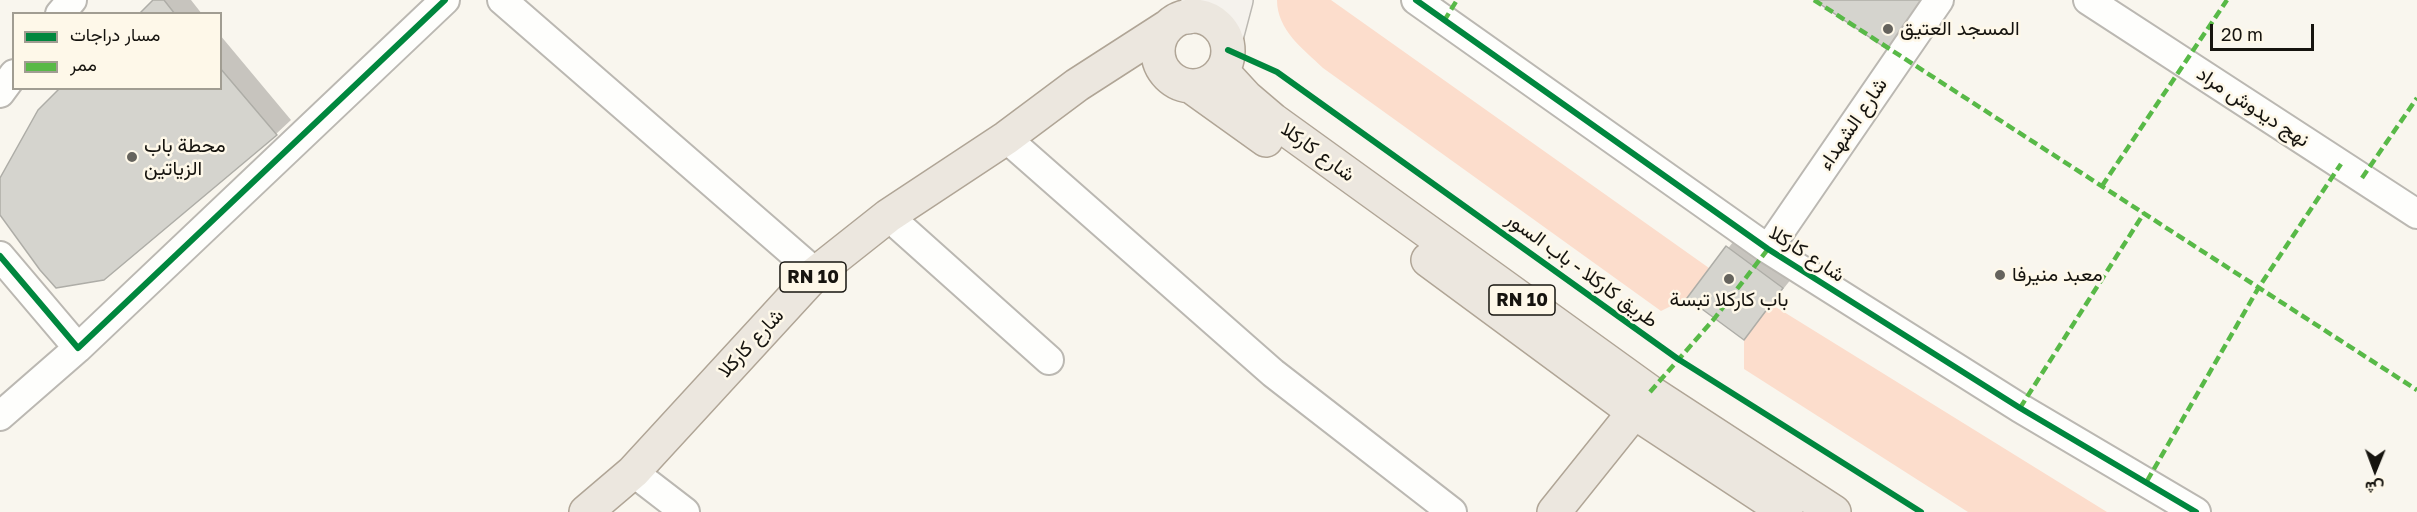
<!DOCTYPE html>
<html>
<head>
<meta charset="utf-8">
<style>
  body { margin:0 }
  #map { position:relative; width:2417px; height:512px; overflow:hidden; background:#f9f6ee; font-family:"Golos Text",Vazirmatn,sans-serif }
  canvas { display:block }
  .legend { position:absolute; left:12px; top:12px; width:210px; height:78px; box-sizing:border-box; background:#fef8e9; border:2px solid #a19d92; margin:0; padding:8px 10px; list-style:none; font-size:18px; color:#16140f }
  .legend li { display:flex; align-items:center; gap:12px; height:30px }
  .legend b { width:30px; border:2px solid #a19d92 }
  .north { position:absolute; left:2345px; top:440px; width:60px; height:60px; -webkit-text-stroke:4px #fef8e9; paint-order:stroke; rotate:181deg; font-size:16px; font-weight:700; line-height:24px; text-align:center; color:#16140f }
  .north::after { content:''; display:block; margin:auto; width:21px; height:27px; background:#16140f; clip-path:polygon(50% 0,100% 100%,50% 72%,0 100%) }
  .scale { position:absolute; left:2210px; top:24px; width:104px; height:27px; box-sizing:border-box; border:3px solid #16140f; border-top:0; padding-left:8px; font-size:18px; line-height:21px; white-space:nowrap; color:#16140f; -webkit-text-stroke:4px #fef8e9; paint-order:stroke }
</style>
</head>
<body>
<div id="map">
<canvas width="2417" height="512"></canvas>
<ul class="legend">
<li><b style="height:8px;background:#00873e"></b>مسار دراجات</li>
<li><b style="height:8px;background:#58b947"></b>ممر</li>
</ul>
<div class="north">ش</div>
<div class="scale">20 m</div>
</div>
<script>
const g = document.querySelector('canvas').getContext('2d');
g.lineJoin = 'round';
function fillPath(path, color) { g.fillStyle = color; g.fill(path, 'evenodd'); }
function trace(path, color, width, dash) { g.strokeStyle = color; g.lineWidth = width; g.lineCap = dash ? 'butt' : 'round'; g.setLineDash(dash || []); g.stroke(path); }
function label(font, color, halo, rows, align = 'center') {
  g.font = font + ' "Golos Text",Vazirmatn,sans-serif'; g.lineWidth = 5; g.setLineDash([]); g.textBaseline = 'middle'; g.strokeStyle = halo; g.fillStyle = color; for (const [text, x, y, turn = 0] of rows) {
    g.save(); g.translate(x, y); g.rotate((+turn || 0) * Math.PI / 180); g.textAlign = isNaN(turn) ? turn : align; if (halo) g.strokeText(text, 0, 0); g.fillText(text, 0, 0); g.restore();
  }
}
fillPath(new Path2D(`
  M1277,0H1331L1709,268L1687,298L1661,311L1323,68C1303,49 1277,30 1277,0Z
  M1771,304L2107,512H1968L1744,369V340Z`), '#fcddcc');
fillPath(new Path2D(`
  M154,0H191L202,14H140Z
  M220,35L291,120L276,134L0,213V181L220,88Z
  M1737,237L1792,278L1744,338L1689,298Z`), '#0003');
const building = new Path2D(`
  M153,0H164L175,14H139Z
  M1814,0H1939L1899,57Z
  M220,68L277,135L104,280L56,288L40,270L0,215V178L38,110L60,88H220Z
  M1726,246L1783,288L1744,340L1687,298Z`);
fillPath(building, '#d5d4ce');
trace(building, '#aeada7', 1.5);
const street = new Path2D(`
  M502,0L816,273
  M1416,0L1768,249L2020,408L2196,512
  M2088,0L2417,214
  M60,14L72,0
  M0,93L14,74
  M1006,138L1273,373L1452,512
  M888,216L1049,360
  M1768,249L1939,0
  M0,256L78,348L445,0
  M0,416L78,348
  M633,472L685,512`);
const secondary = new Path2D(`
  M1188,17L1206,0
  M1226,38L1236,0`);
const primary = new Path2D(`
  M1158 51a35 35 0 1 1 70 0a35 35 0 1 1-70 0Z
  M1222,71L1246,97L1273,120L1650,392L1834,512
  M1192,87L1266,140
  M1428,260L1634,412L1786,512
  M586,512L633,472L816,273L888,216L1006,138L1077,85L1167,27
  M1554,512L1647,396`);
trace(street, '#bbb8b2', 32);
trace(secondary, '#bbb8b2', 36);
trace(primary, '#b0a596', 36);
trace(street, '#fefefc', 28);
trace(secondary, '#f5f2ed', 33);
trace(primary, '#ece7df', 33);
trace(new Path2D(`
  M1814,0L2417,390
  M1444,21L1457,0
  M2362,178L2417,98
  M2102,186L2227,0
  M1650,392L1714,319L1768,249
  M2020,408L2144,213
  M2147,481L2259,287L2341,164`), '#58b947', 4.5, [9, 4.5]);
trace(new Path2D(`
  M1416,0L1768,249L2020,408L2196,512
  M1228,50L1277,72L1678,359L1921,512
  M0,256L78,348L445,0`), '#00873e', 6);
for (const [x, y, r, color] of [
  [1888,29,6,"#65635d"],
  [132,157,6,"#65635d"],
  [2000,275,6,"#65635d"],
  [1729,279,6,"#65635d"]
]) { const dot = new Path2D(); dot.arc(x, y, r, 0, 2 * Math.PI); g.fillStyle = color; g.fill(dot); trace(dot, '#fef8e9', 2); }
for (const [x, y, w] of [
  [813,277,66],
  [1522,300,66]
]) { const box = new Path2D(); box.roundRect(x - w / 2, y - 15, w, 30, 4.5); g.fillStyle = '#fef8e9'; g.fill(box); trace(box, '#16140f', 1.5); }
label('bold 18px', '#16140f', null, [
  ["RN 10",813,277],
  ["RN 10",1522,300]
]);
label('20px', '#16140f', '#fef8e9', [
  ["المسجد العتيق",1900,29],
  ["محطة باب",144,146],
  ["الزياتين",144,169],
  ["معبد منيرفا",2012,275],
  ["باب كاركلا تبسة",1729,300,"center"]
], 'left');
label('20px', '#16140f', '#fef8e9', [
  ["نهج ديدوش مراد",2253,107,33],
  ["شارع الشهداء",1853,124,-56],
  ["شارع كاركلا",1318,152,36],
  ["شارع كاركلا",1807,254,33],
  ["طريق كاركلا - باب السور",1582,270,36],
  ["شارع كاركلا",751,343,-47]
]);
</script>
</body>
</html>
